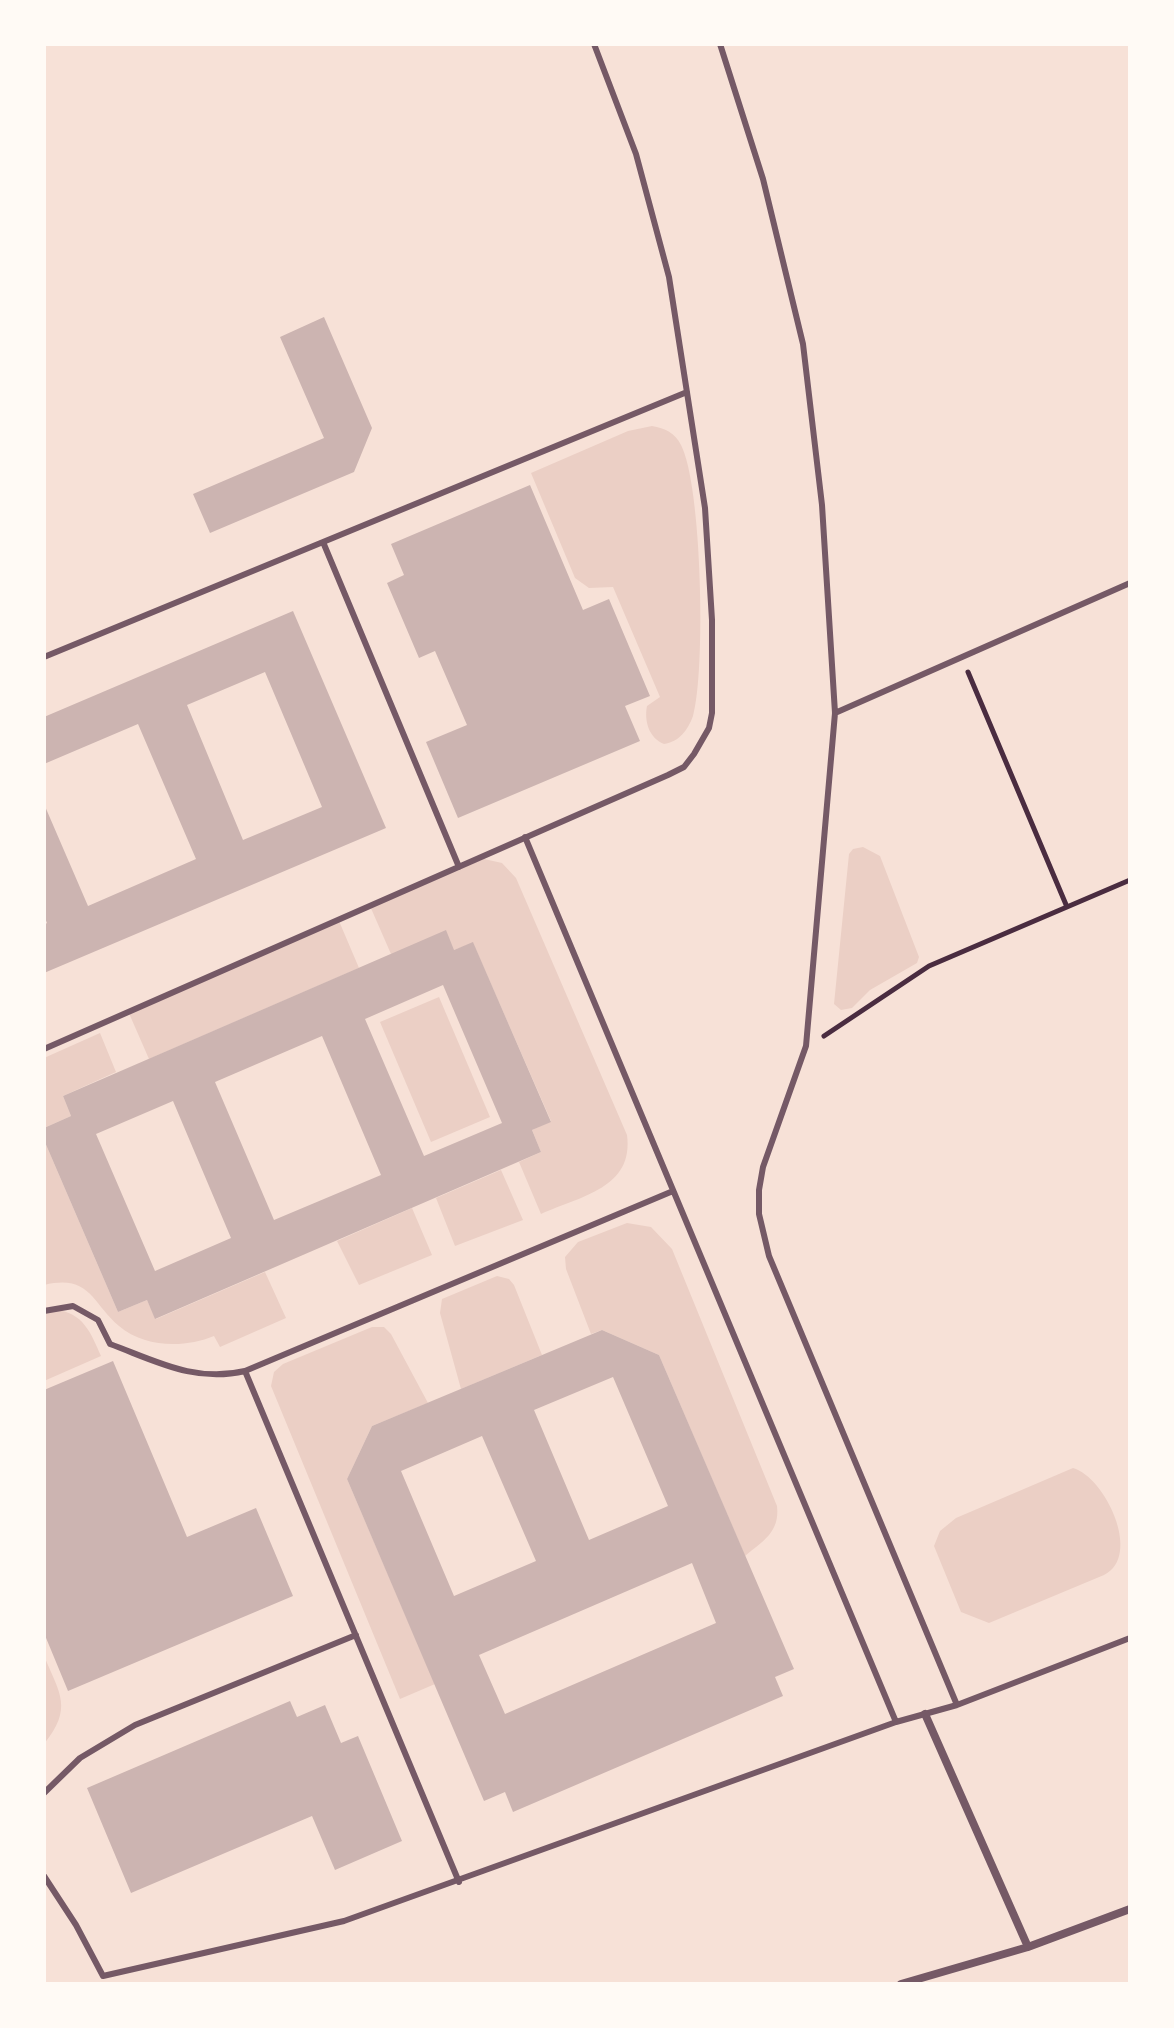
<!DOCTYPE html>
<html>
<head>
<meta charset="utf-8">
<style>
  body { margin:0 }
  #map { position:relative; width:1174px; height:2028px; overflow:hidden; background:#f7e1d7; font-family:Poppins,sans-serif }
  canvas { display:block }
  .frame { position:absolute; inset:0; border:46px solid #fffaf5; pointer-events:none }
</style>
</head>
<body>
<div id="map">
<canvas width="1174" height="2028"></canvas>
<div class="frame"></div>
</div>
<script>
const g = document.querySelector('canvas').getContext('2d');
g.lineJoin = 'round';
function fillPath(path, color) { g.fillStyle = color; g.fill(path, 'evenodd'); }
function trace(path, color, width, dash) { g.strokeStyle = color; g.lineWidth = width; g.lineCap = dash ? 'butt' : 'round'; g.setLineDash(dash || []); g.stroke(path); }
fillPath(new Path2D(`
  M652,426C665,428 675,433 681,445C702,485 706,672 693,716C688,730 679,742 664,744C649,738 644,721 647,706L660,697L613,587L589,588L575,578L531,473L628,431Z
  M863,847L880,856L919,957L917,963L870,990L852,1008L841,1010L834,1004L849,854L853,849Z
  M484,859L502,863L516,878L627,1135C634,1188 581,1196 541,1214L519,1162L541,1152L532,1130L551,1121L473,943L454,950L391,954L370,906Z
  M339,921L359,968L149,1059L128,1011Z
  M439,997L490,1117L431,1142L380,1022Z
  M100,1033L116,1072L63,1096L71,1116L44,1128V1058Z
  M44,1140L118,1312L147,1300L156,1319L265,1272L286,1318L220,1347L214,1336C185,1348 145,1348 119,1326C91,1302 90,1274 44,1285Z
  M501,1170L523,1220L455,1246L436,1198Z
  M412,1208L432,1255L359,1285L337,1241Z
  M627,1223L651,1227L672,1249L777,1506C780,1532 763,1541 745,1556L659,1355L602,1330L591,1334L566,1269L565,1257L578,1242Z
  M497,1276L509,1279L514,1285L542,1355L461,1389L440,1313L442,1299Z
  M55,1310C83,1312 91,1333 101,1356L44,1381V1312Z
  M372,1327H384L391,1334L428,1403L372,1426L347,1479L435,1684L400,1699L271,1386L274,1372L283,1364Z
  M1073,1468C1105,1477 1143,1556 1104,1575L989,1623L961,1612L934,1546L940,1531L956,1518Z
  M44,1656C60,1694 73,1708 44,1744Z`), '#ebcfc5');
fillPath(new Path2D(`
  M324,317L372,428L354,472L210,533L193,494L324,438L280,337Z
  M530,485L583,610L609,599L650,696L625,706L640,741L458,818L426,742L467,725L435,651L419,658L387,583L404,575L391,544Z
  M293,611L386,828L44,973V925L47,923L44,916V804L88,906L196,859L138,724L44,764V717ZM265,672L322,807L243,840L187,705Z
  M446,930L454,950L473,942L551,1122L532,1130L541,1152L155,1319L147,1300L118,1312L44,1140V1128L71,1116L63,1096ZM443,985L502,1123L424,1156L365,1019ZM322,1036L381,1175L274,1220L215,1082ZM173,1101L231,1238L155,1271L96,1134Z
  M602,1330L659,1355L794,1669L775,1677L783,1696L513,1812L505,1792L484,1801L347,1479L372,1426ZM613,1377L668,1506L589,1540L534,1410ZM482,1436L536,1561L454,1596L401,1471ZM692,1563L716,1623L505,1714L479,1655Z
  M113,1361L187,1537L256,1508L293,1596L68,1691L44,1633V1390Z
  M290,1701L297,1717L325,1705L341,1743L358,1736L402,1841L335,1870L312,1816L131,1893L87,1788Z`), '#ccb4b1');
trace(new Path2D(`
  M968,672L1067,907
  M824,1036L929,966L1130,880`), '#4a2c40', 5);
trace(new Path2D(`
  M720,44L763,179L803,344L822,505L835,713L806,1046L763,1167L759,1190V1214L769,1256L957,1705
  M323,542L459,867
  M44,657L687,392
  M835,713L1130,583
  M525,837L896,1722
  M44,1049L668,775L684,767L694,754L709,728L712,713V620L705,508L669,277L636,154L594,44
  M44,1311L73,1306L98,1320L110,1344C156,1361 195,1383 245,1371L673,1191
  M245,1371L459,1882
  M44,1793L80,1758L135,1725L356,1635
  M44,1876L76,1925L103,1976L344,1921L896,1722L957,1705L1130,1638`), '#755966', 6);
trace(new Path2D(`
  M925,1714L1028,1947
  M901,1984L1028,1947L1130,1909`), '#755966', 8);
</script>
</body>
</html>
